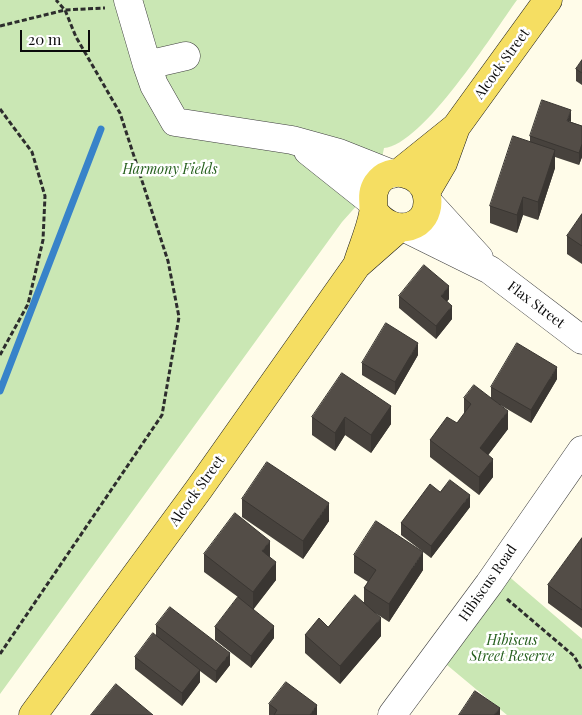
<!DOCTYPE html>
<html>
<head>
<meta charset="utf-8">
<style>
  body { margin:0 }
  #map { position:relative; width:582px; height:715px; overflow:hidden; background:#fffce9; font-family:"Playfair Display",serif }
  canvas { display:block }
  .scale { position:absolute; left:20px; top:30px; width:70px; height:22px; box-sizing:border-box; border:2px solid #0b0b0b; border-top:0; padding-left:6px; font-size:15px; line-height:18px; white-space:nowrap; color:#0b0b0b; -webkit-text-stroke:4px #fff; paint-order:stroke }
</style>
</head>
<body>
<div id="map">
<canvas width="582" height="715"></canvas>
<div class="scale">20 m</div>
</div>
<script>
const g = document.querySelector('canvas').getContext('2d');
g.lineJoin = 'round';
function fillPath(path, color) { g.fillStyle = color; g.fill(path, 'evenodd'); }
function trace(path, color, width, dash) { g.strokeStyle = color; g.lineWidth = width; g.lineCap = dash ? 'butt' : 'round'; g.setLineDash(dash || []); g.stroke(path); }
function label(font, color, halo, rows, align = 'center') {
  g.font = font + ' "Playfair Display",serif'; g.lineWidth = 5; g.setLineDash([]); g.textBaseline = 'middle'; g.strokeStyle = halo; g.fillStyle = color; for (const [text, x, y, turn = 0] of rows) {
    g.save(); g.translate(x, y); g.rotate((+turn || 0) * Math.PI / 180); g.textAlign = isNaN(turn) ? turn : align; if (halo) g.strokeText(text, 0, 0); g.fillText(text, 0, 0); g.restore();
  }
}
fillPath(new Path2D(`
  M0,0H517C493,33 423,145 384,148L377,183L342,222L0,694Z
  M499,568L582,639V715H507L435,655Z`), '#cae7b4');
trace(new Path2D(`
  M0,391L101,129`), '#3883c9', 7);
const minor = new Path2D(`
  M128,0L147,65L154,85L175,122L292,140L339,153L392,174
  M147,65L186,56
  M308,151L372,202
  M428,202L479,258
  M405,228L490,270L582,340
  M392,715L489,584L582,450`);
const major = new Path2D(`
  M400,172L456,127L548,0
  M426,192L443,163L456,127
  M357,265C362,248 370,231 373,214C375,203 370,195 377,184C390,164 423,173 427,196C432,229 393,239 374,211
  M33,715L199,489L357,265L399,228`);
trace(minor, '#3e3e3e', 29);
trace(major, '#1c1c1c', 29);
trace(new Path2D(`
  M0,26L65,10L105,8
  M0,109L32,152L45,196L43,240L28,304L0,355
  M507,599L574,656L582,670
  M0,654L162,415L179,317L168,261L120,113L76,37L65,10L56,0`), '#2d2d2d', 3, [5, 2.5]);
trace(minor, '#fff', 28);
trace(major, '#f5de62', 28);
fillPath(new Path2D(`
  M582,60V85L576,81V69Z
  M571,122L582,126V157L579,165L555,157V168L538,220L523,215L517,233L490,223V206L530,142V136Z
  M582,214V264L567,254V236Z
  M399,296L449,299L447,301L452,319L436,339L399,308Z
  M418,355L395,395L362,375V363Z
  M557,379L531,423L495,402L508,429L488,455L493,477L479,495L430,457V440L457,423L464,414V398L491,399V387Z
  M391,406V424L371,453L345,435L335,451L312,435V417Z
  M440,492L470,507L431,558L401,535V523Z
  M242,499L329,521L303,559L242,517Z
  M582,538V628L548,603V585Z
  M204,554L270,558L276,580L253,609L274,638L251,668L215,640V627L238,597L204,572Z
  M354,555L423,570L389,622L375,613L381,636L340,684L305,653V635L328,627L364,603V588L368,582L354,573Z
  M156,625L230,665L216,683L200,671V682L182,706L135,669V657L156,636Z
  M269,704L317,715H269Z`), '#47423d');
fillPath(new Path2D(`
  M571,110V122L567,121Z
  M582,144V157L579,165V153Z
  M555,150V168L538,220V202Z
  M523,197V215L517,233V215Z
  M449,286V299L441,309V296Z
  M452,306V319L436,339V326Z
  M418,343V355L395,395V382Z
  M557,367V379L531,423V410Z
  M391,406V424L371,453V435Z
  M508,411V429L480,466V448Z
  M345,417V435L335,451V433Z
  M493,459V477L479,495V477Z
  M470,495V507L431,558V546Z
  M329,503V521L303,559V541Z
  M270,541V559L262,551Z
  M423,552V570L389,622V604Z
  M276,562V580L253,610V592Z
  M381,618V636L340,684V666Z
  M274,626V638L251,668V656Z
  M230,653V665L216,683V671Z
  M200,670V682L182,706V693Z
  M317,705V715H310Z
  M500,708V715H494Z`), '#3a3632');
const building = new Path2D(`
  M582,60V73L576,69Z
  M542,100L571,110L567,121L582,126V144L579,153L530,136Z
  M513,136L555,150L538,202L523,197L517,215L490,206Z
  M582,214V246L567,236Z
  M424,265L449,286L441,296L452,306L436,326L399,296Z
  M386,323L418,343L395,382L362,363Z
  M517,343L557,367L531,410L491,387Z
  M342,373L391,406L371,435L345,417L335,433L312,417Z
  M474,385L508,411L480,448L493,459L479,477L430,440L447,417L457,423L471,404L464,398Z
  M267,462L329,503L303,541L242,499Z
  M450,480L470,495L431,546L401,523L430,484L440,492Z
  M235,513L270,541L262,551L276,562L253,592L204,554Z
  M376,521L423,552L389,604L364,588L376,570L354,555Z
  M582,538V610L548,585Z
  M355,595L381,618L340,666L305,635L319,618L328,627Z
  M238,597L274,626L251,656L215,627Z
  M170,607L230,653L216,671L156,625Z
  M153,633L200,670L182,693L135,657Z
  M286,682L317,705L310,715H274L277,710L269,704Z
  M116,684L153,715H91Z
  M475,691L500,708L494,715H459Z`);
fillPath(building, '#534d47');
trace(building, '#3a3632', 1);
label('14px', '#0b0b0b', '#fff', [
  ["Alcock Street",502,64,-54],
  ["Flax Street",536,305,37],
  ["Alcock Street",197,491,-54],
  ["Hibiscus Road",488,583,-55]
]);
label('italic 14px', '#26601e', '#fff', [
  ["Harmony Fields",170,170],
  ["Hibiscus",512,641],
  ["Street Reserve",512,657]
]);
</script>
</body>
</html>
